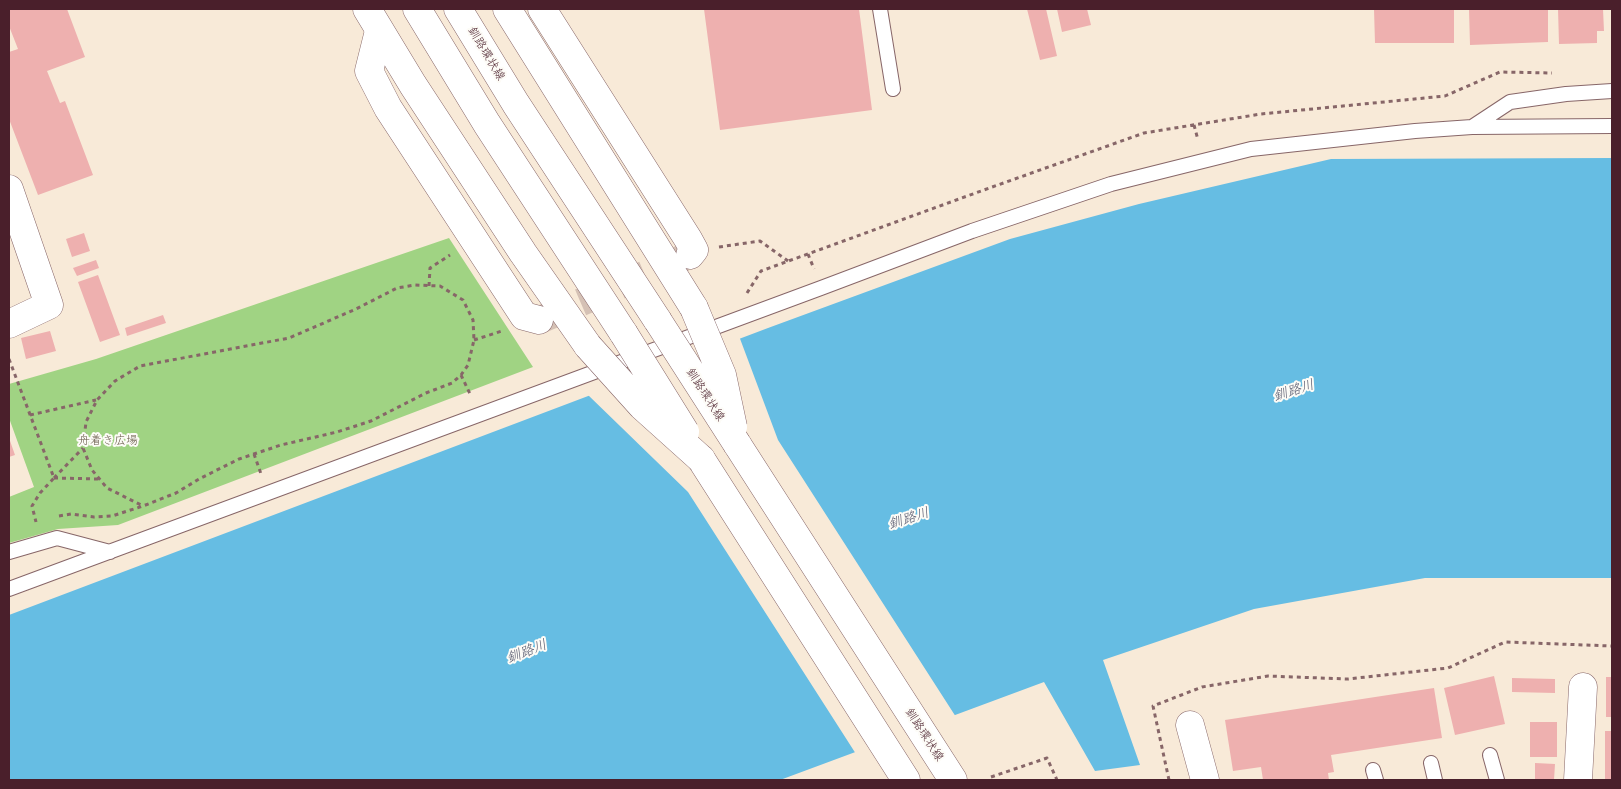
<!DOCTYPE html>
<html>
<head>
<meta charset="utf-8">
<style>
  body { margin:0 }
  #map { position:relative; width:1621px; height:789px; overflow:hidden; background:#f8ead8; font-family:"Balsamiq Sans",sans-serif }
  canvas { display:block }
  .frame { position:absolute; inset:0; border:10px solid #4a1f2b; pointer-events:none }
</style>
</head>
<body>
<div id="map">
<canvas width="1621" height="789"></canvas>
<div class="frame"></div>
</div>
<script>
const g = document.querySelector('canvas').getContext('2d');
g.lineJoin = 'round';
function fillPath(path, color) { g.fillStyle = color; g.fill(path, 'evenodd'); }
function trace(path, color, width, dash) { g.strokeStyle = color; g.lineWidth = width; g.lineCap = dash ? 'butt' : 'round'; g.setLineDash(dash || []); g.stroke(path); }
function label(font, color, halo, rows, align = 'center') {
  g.font = font + ' "Balsamiq Sans","Klee One",sans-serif'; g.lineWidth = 4; g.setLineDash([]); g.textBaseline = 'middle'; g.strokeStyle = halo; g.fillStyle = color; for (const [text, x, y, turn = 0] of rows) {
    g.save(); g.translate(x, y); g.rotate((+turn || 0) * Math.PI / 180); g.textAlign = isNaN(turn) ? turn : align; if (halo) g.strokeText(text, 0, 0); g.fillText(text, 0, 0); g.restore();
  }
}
fillPath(new Path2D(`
  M449,238L533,367L118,525L58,529L9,543V497L34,487L9,418V384L96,359Z`), '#a0d383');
fillPath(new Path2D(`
  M1612,158V578H1425L1254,609L1103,660L1140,765L1095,771L1044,682L780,780H9V615L768,328L1010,239L1139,204L1331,159Z`), '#66bde3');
fillPath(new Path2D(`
  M739,336L778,440L956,717L856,754L688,492L587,394Z`), '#f8ead8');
fillPath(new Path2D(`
  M9,9H67L85,57L47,71L60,103L65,101L93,175L38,195L9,119V52L18,49L9,26Z
  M704,9H859L872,110L720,130Z
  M1027,9H1046L1057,56L1040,60Z
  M1057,9H1087L1091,25L1062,32Z
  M1374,9H1454V43H1375Z
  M1469,9H1548V42L1470,45Z
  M1558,9H1603L1604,31H1597V43L1559,44Z
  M84,233L90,251L72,257L66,239Z
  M96,260L99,268L77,276L73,268Z
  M98,275L120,335L100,342L78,282Z
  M163,315L166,323L127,336L125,328Z
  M50,331L56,351L26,359L21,338Z
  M9,438L15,455L9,457Z
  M1494,676L1505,724L1455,735L1444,688Z
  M1606,677H1612V717H1606Z
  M1512,678L1555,679V693L1512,692Z
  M1434,688L1442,738L1331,755L1334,772L1328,773L1329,780H1263L1261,767L1233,771L1225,720Z
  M1530,722H1557V757H1530Z
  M1605,731H1612V780H1605Z
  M1535,763L1555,764L1554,780H1535Z`), '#eeb0af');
trace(new Path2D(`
  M542,319L688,256`), '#d5c1b5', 28, [28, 14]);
const service = new Path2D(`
  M880,9L893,89
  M1472,127L1510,102L1566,94L1612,91
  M9,552L57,538L110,552
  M9,589L821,288L972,231L1111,184L1251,149L1415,131L1472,127L1612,126
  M1490,755L1497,780
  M1431,763L1435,780
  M1373,770L1376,780`);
const minor = new Path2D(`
  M542,9L688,239L694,250L690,255
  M379,31L369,71L388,108L524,316L539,320
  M9,189L49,305L9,324
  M1190,725L1205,780
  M1578,780L1583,687`);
const tertiary = new Path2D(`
  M367,9L413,85L523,253L588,346
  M417,9L487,124L624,334
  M458,9L516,104L658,321
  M507,9L694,308
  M737,444L953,780
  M701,459L906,780`);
trace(service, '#876668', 16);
trace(minor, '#876668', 29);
trace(tertiary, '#876668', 29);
trace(new Path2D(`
  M1194,125L1198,140
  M719,247L760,241L788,261
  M808,254L814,269
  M429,286L430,268L450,255
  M747,293L761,271L981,191L1144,133L1261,114L1445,96L1500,72L1552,73
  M474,340L502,331
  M9,359L54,478L40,493L32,506L36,522
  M461,375L471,396
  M30,415L96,400
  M254,454L261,474
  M54,478L99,479
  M54,478L83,448
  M59,516L71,514L94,517L112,516L143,506L176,493L199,479L239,459L281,445L337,432L371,421L426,393L452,383L461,375L468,365L474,340L473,320L463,300L440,286L415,285L397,288L356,309L289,338L140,366L115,381L97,400L86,422L83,448L92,470L107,488L143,506
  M991,777L1047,758L1057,780
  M1169,780L1153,706L1202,687L1268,676L1348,679L1448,668L1505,642L1612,646`), '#876668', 3, [4, 4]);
trace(service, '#fff', 14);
trace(minor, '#fff', 28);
trace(tertiary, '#fff', 28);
const tertiaryBridge = new Path2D(`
  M694,308L722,375L733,427
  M658,321L737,444
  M624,334L685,432
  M588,346L642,406L701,459`);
trace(tertiaryBridge, '#876668', 29, []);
trace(tertiaryBridge, '#fff', 28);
label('12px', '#4a1f2b', '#fdfcf7', [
  ["釧路環状線",486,54,59],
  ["釧路環状線",705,395,57],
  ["釧路環状線",924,735,57]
]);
label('12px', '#645545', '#fdfcf7', [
  ["舟着き広場",108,441]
]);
label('italic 14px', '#54566b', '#fdfcf7', [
  ["釧路川",1294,391,-18],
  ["釧路川",909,519,-18],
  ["釧路川",527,652,-21]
]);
</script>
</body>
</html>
